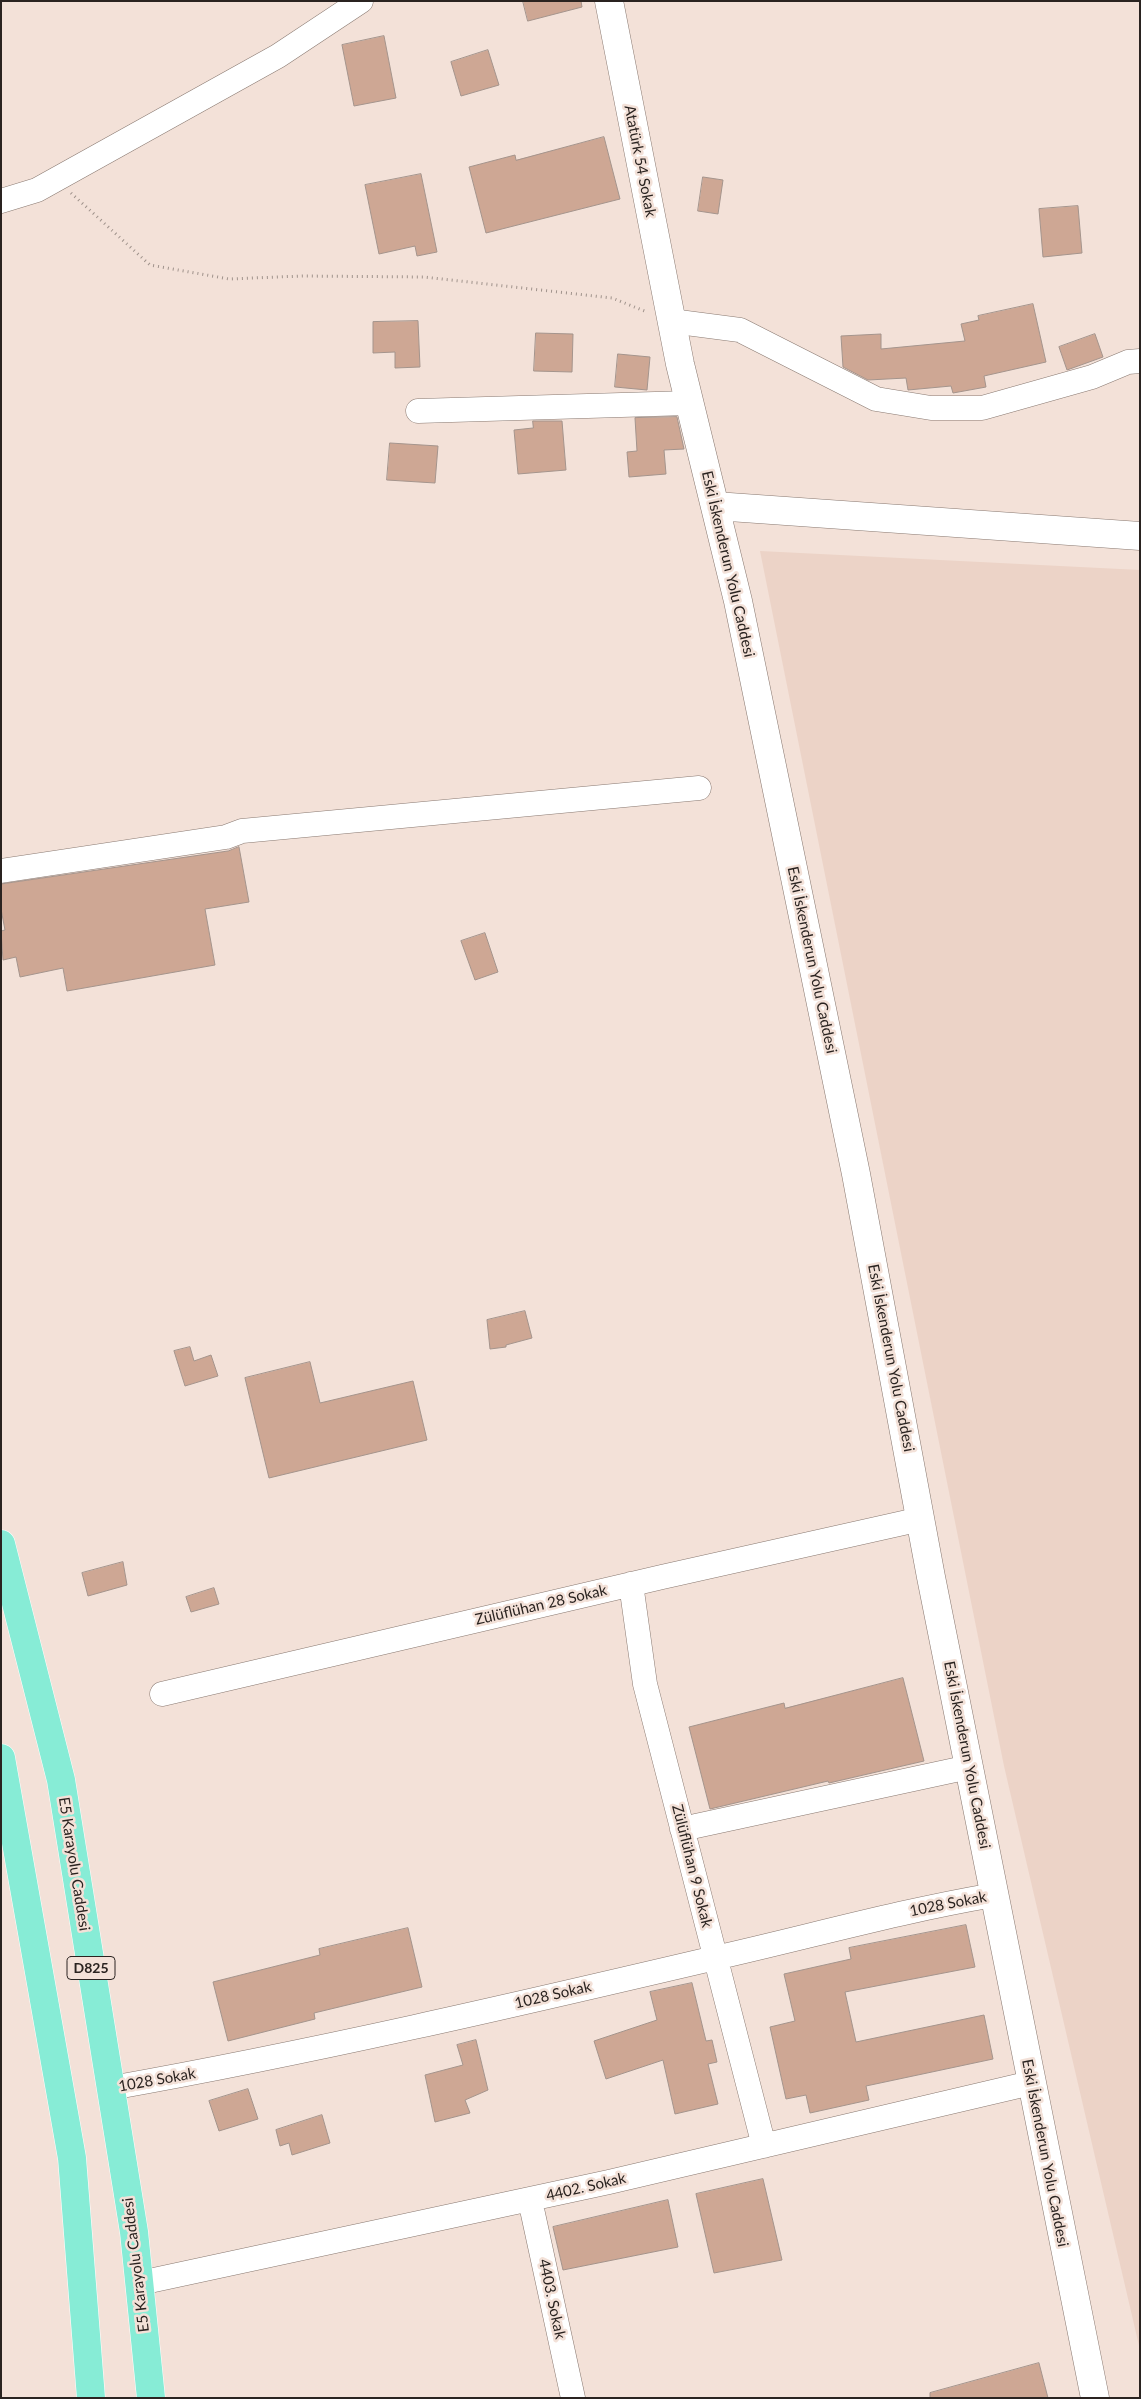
<!DOCTYPE html>
<html>
<head>
<meta charset="utf-8">
<style>
  body { margin:0 }
  #map { position:relative; width:1141px; height:2399px; overflow:hidden; background:#f3e1d8; font-family:Lato,sans-serif }
  canvas { display:block }
  .frame { position:absolute; inset:0; border:2px solid #2a2320; pointer-events:none }
</style>
</head>
<body>
<div id="map">
<canvas width="1141" height="2399"></canvas>
<div class="frame"></div>
</div>
<script>
const g = document.querySelector('canvas').getContext('2d');
g.lineJoin = 'round';
function fillPath(path, color) { g.fillStyle = color; g.fill(path, 'evenodd'); }
function trace(path, color, width, dash) { g.strokeStyle = color; g.lineWidth = width; g.lineCap = dash ? 'butt' : 'round'; g.setLineDash(dash || []); g.stroke(path); }
function label(font, color, halo, rows, align = 'center') {
  g.font = font + ' Lato,sans-serif'; g.lineWidth = 5; g.setLineDash([]); g.textBaseline = 'middle'; g.strokeStyle = halo; g.fillStyle = color; for (const [text, x, y, turn = 0] of rows) {
    g.save(); g.translate(x, y); g.rotate((+turn || 0) * Math.PI / 180); g.textAlign = isNaN(turn) ? turn : align; if (halo) g.strokeText(text, 0, 0); g.fillText(text, 0, 0); g.restore();
  }
}
fillPath(new Path2D(`
  M760,551L1140,570V2350L1004,1766Z`), '#ecd3c7');
const building = new Path2D(`
  M523,1H581L582,7L528,21Z
  M384,36L396,98L354,106L342,45Z
  M488,50L499,85L461,96L451,62Z
  M604,137L620,199L486,233L469,167L515,155L516,160Z
  M421,174L437,252L417,256L415,246L379,254L365,185Z
  M703,177L723,180L718,214L698,211Z
  M1078,206L1082,253L1043,257L1039,209Z
  M1033,304L1046,362L984,376L986,387L953,393L951,386L908,390L906,378L868,380L843,367L841,336L881,334V349L965,341L961,324L979,320L978,316Z
  M418,321L420,367L395,368V352L373,353V322Z
  M536,333L573,334L572,372L534,371Z
  M1095,334L1103,357L1067,370L1059,347Z
  M618,354L650,357L647,390L615,387Z
  M677,417L684,449L664,450L666,474L629,477L627,452L637,451L635,418Z
  M533,421H562L566,470L518,474L514,430L533,428Z
  M390,443L438,446L435,483L387,480Z
  M239,847L249,902L205,909L215,965L67,991L63,968L20,977L16,957L3,960L1,931L5,930L1,909V884L228,851Z
  M485,933L498,972L475,980L461,941Z
  M525,1311L532,1338L506,1345V1347L490,1349L487,1320Z
  M190,1347L194,1361L211,1355L218,1376L185,1386L174,1351Z
  M310,1362L320,1403L413,1381L427,1440L269,1478L245,1378Z
  M123,1562L127,1585L88,1596L82,1573Z
  M214,1588L219,1604L191,1612L186,1597Z
  M903,1678L924,1761L829,1783L828,1781L710,1809L689,1727L784,1703L785,1708Z
  M966,1925L975,1967L845,1992L856,2042L984,2015L993,2059L866,2086L869,2100L810,2113L806,2095L786,2099L770,2027L795,2021L784,1974L851,1959L849,1948Z
  M408,1928L422,1987L314,2013L315,2019L228,2041L213,1982L320,1955L319,1949Z
  M692,1983L706,2041L712,2040L717,2062L708,2064L718,2104L675,2114L663,2060L606,2079L594,2041L657,2020L650,1992Z
  M476,2040L488,2090L465,2100L470,2113L435,2122L425,2075L463,2065L457,2045Z
  M248,2089L258,2119L219,2131L209,2101Z
  M322,2115L330,2143L292,2155L289,2143L280,2146L276,2130Z
  M763,2179L782,2260L714,2273L696,2194Z
  M668,2200L678,2247L563,2270L553,2227Z
  M1039,2363L1048,2398H930V2393Z`);
fillPath(building, '#cea794');
trace(building, '#a4948c', 1);
const minor = new Path2D(`
  M1,201L37,190L278,56L361,1
  M671,321L740,330L876,399L931,408H982L1092,377L1128,362L1140,361
  M418,411L689,403
  M1,871L226,837L242,831L699,788
  M631,1584L645,1684L764,2146
  M162,1694L662,1577L921,1519
  M682,1829L969,1767
  M111,2088C313,2052 515,2005 715,1958C808,1937 900,1911 994,1895
  M530,2200L573,2398
  M140,2283L609,2182L1031,2083`);
const tertiary = new Path2D(`
  M609,1L680,364L738,601L856,1174L931,1577L1095,2398
  M715,506L1140,536`);
const trunk = new Path2D(`
  M1,1544L61,1780L134,2232L151,2398
  M1,1758L72,2158L91,2398`);
trace(minor, '#897971', 25);
trace(tertiary, '#897971', 29);
trace(trunk, '#fff', 29);
trace(new Path2D(`
  M71,193L150,265L229,279L302,276L424,277L612,298L647,312`), '#9f928b', 3, [1, 4]);
trace(minor, '#fff', 24);
trace(tertiary, '#fff', 28);
trace(trunk, '#87ecd6', 28);
for (const [x, y, w] of [
  [91,1968,48]
]) { const box = new Path2D(); box.roundRect(x - w / 2, y - 11.5, w, 23, 4); g.fillStyle = '#f3e1d8'; g.fill(box); trace(box, '#2a2320', 1); }
label('bold 14px', '#2a2320', null, [
  ["D825",91,1968]
]);
label('15px', '#2a2320', '#f3e1d8', [
  ["Atatürk 54 Sokak",640,161,79],
  ["Eski İskenderun Yolu Caddesi",728,564,77],
  ["Eski İskenderun Yolu Caddesi",812,960,78],
  ["Eski İskenderun Yolu Caddesi",891,1358,79],
  ["Zülüflühan 28 Sokak",541,1605,-13],
  ["Eski İskenderun Yolu Caddesi",967,1755,79],
  ["E5 Karayolu Caddesi",74,1864,81],
  ["Zülüflühan 9 Sokak",692,1866,76],
  ["1028 Sokak",948,1904,-11],
  ["1028 Sokak",553,1995,-13],
  ["1028 Sokak",157,2080,-10],
  ["Eski İskenderun Yolu Caddesi",1045,2153,79],
  ["4402. Sokak",586,2187,-13],
  ["E5 Karayolu Caddesi",136,2265,-97],
  ["4403. Sokak",552,2299,78]
]);
</script>
</body>
</html>
